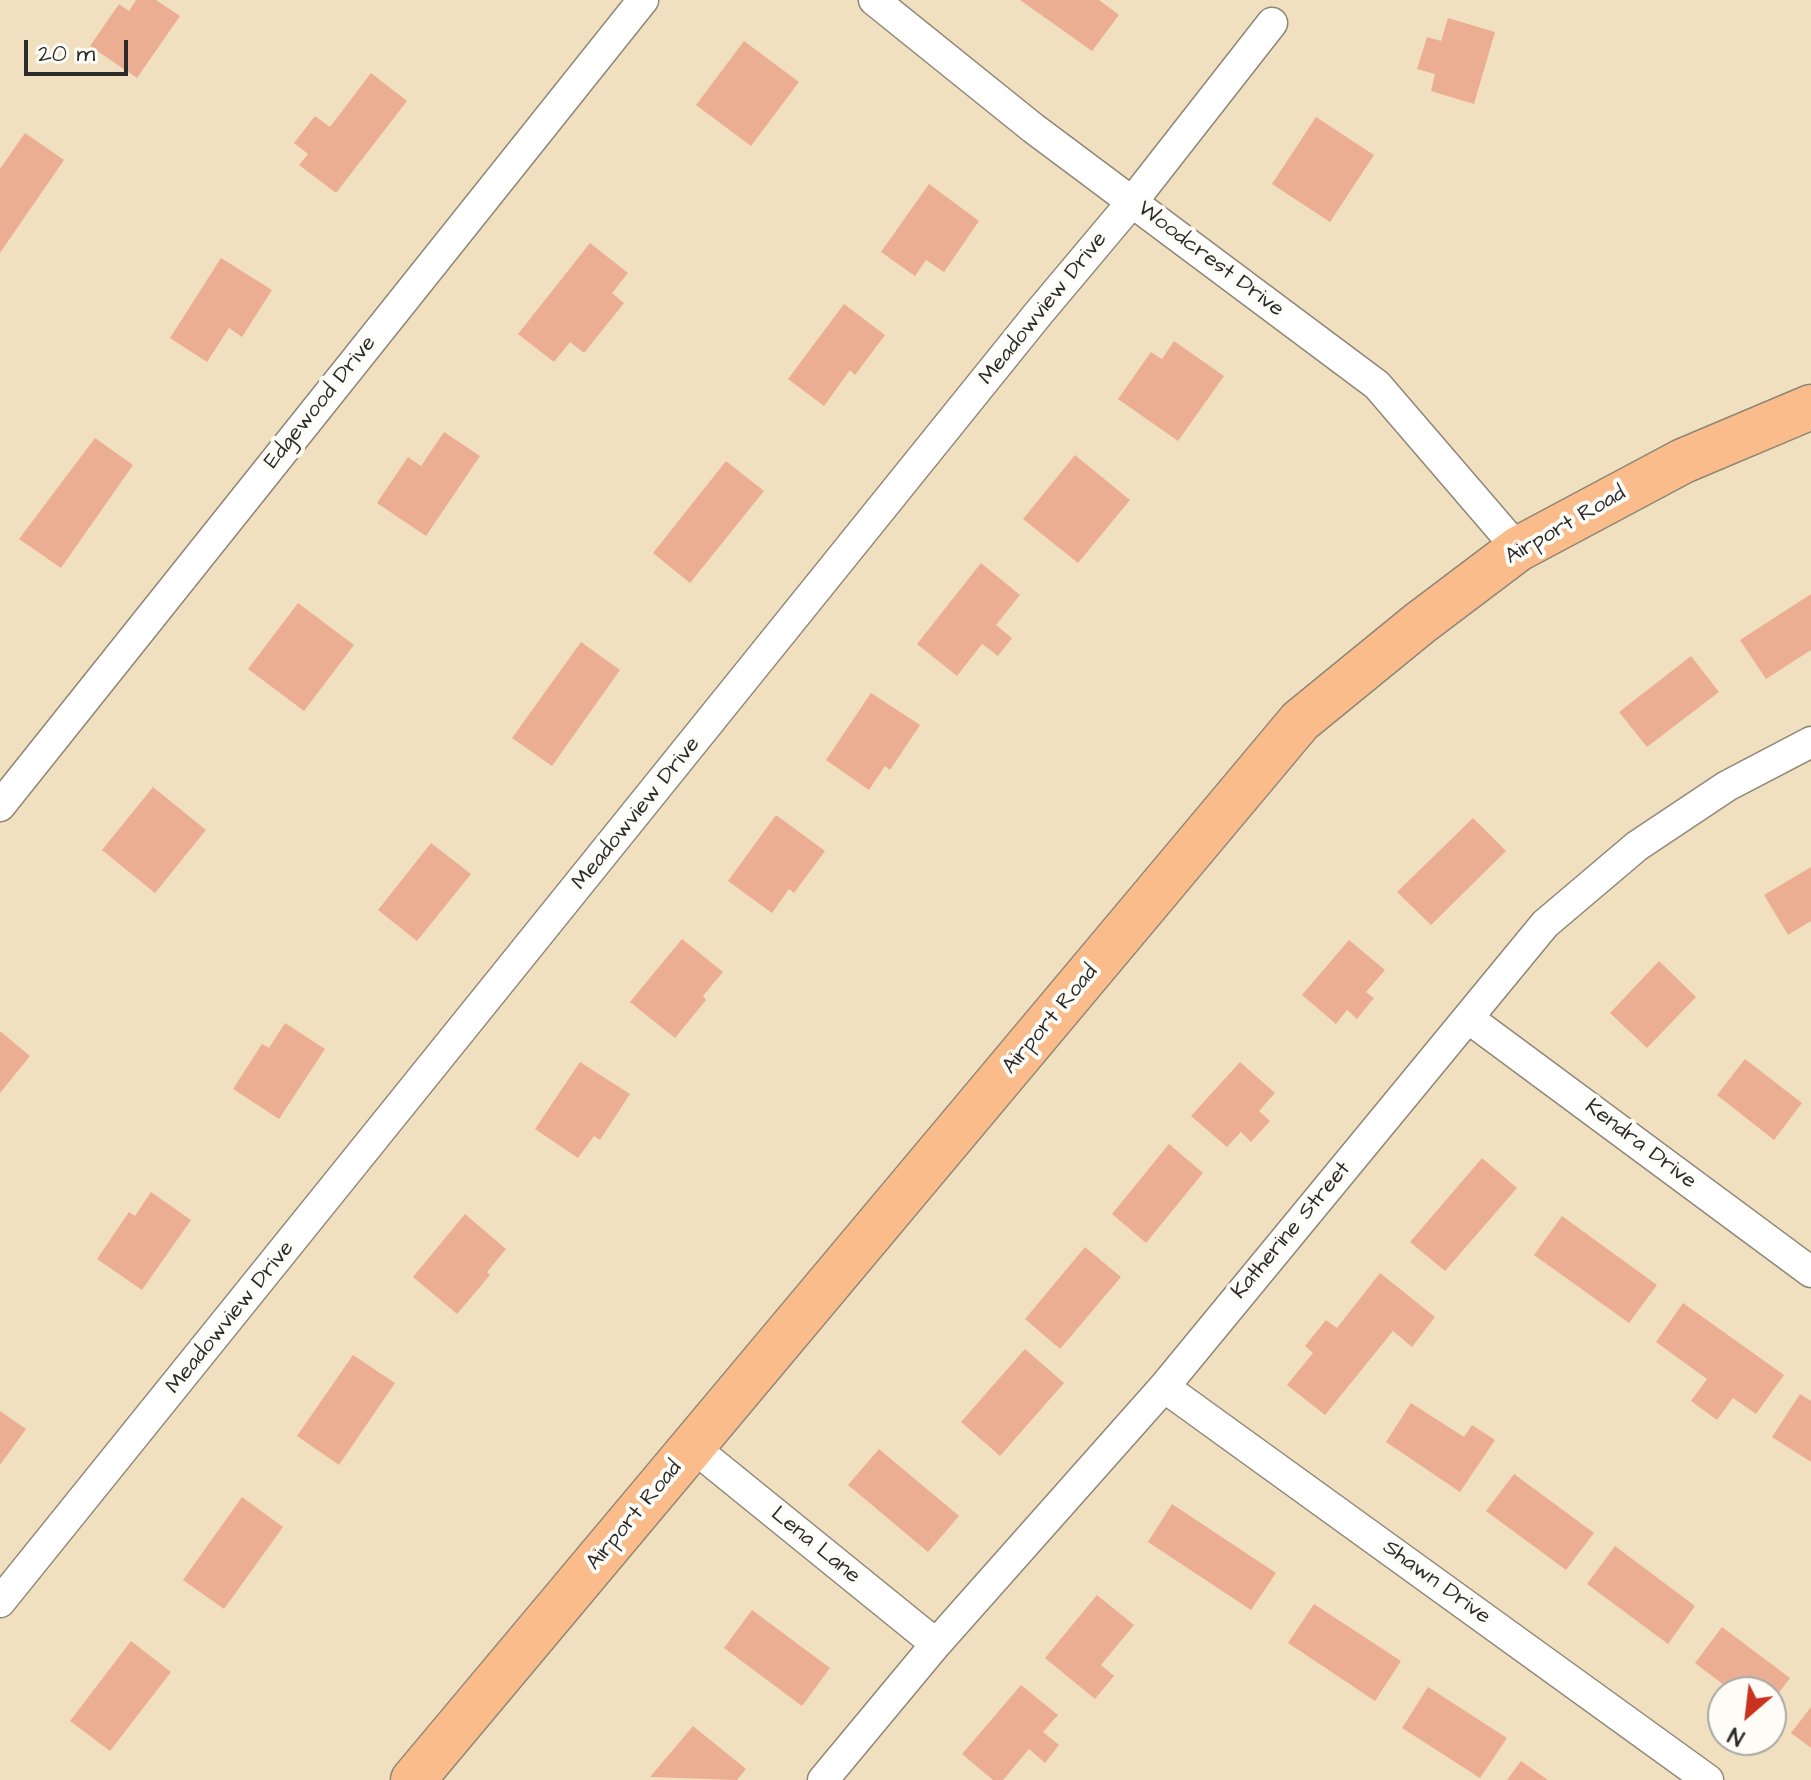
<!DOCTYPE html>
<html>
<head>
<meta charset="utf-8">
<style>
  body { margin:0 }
  #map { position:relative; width:1811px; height:1780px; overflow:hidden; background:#f0e0c0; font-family:"Architects Daughter",sans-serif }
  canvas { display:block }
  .north { position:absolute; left:1707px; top:1676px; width:80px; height:80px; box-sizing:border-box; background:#fdfcf7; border:2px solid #a9a8a5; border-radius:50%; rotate:208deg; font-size:22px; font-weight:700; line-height:32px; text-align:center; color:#2b2b2b }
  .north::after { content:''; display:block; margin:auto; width:28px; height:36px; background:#c8321e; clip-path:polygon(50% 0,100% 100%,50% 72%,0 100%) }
  .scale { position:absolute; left:24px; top:40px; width:104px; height:36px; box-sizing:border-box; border:4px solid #2b2b2b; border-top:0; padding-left:10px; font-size:24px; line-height:28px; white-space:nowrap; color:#2b2b2b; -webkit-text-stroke:6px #fdfcf7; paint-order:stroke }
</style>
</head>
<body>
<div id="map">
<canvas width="1811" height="1780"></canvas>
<div class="north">N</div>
<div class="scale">20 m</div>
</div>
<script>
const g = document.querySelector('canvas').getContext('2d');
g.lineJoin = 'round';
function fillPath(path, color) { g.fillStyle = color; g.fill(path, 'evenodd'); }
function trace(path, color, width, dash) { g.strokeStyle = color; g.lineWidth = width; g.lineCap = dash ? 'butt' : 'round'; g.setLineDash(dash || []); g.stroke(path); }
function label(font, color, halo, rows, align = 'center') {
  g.font = font + ' "Architects Daughter",sans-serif'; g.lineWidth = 8; g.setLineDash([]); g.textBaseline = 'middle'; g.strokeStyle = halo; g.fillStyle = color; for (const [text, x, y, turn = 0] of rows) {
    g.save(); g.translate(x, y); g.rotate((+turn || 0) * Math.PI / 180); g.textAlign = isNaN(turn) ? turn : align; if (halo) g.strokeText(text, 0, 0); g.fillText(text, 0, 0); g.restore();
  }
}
fillPath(new Path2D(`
  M136,0H156L180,16L137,78L90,46L119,4L129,11Z
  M1020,0H1099L1119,15L1092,51Z
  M1448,18L1495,32L1474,104L1431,91L1435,74L1417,69L1427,37L1441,41Z
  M744,41L799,82L751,146L696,105Z
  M371,73L407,101L336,193L299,165L308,154L294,143L315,116L330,127Z
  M1316,117L1374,155L1330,222L1272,184Z
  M25,133L64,160L0,253V169Z
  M929,184L979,221L944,272L926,260L915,276L881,252Z
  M590,243L628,273L612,293L624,303L584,353L570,342L554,362L518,334Z
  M221,258L272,290L242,337L229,328L207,362L170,338Z
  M844,304L885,335L855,375L850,370L824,406L788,379Z
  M1174,341L1224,376L1178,441L1118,399L1151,352L1162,359Z
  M444,432L480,456L426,536L377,503L408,457L421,466Z
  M95,438L133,465L61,568L19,539Z
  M1075,455L1130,500L1078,563L1023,519Z
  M726,461L764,491L690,583L653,553Z
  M981,563L1020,595L996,625L1012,638L998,656L982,644L957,676L917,644Z
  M1811,594V650L1766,679L1740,640Z
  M298,603L354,645L304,711L248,669Z
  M581,642L620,670L552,766L512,738Z
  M1691,656L1719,692L1647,747L1619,712Z
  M871,693L920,725L890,770L885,766L869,790L826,760Z
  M153,787L206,830L155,893L102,850Z
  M776,815L825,851L794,893L789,889L772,913L728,881Z
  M1473,818L1506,851L1431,925L1397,892Z
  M431,843L471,874L417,941L378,910Z
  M1811,867V921L1788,935L1764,895Z
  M682,939L723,972L703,996L706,1000L675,1038L630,1002Z
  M1349,940L1385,970L1366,992L1374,998L1357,1019L1347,1010L1336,1024L1302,995Z
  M1659,961L1696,997L1647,1048L1610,1013Z
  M285,1023L325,1049L279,1119L233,1089L262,1044L269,1048Z
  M0,1031L30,1056L0,1093Z
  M1745,1059L1802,1103L1774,1140L1717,1095Z
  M580,1062L630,1094L600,1140L594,1136L578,1158L535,1129Z
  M1240,1062L1275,1093L1259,1111L1270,1121L1251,1142L1241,1132L1227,1147L1191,1116Z
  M1169,1144L1203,1173L1146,1243L1112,1214Z
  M1482,1158L1517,1188L1445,1271L1410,1242Z
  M151,1192L191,1220L142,1290L97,1259L129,1212L135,1216Z
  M465,1214L506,1249L487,1272L490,1275L457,1314L413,1277Z
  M1562,1216L1657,1285L1629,1323L1534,1255Z
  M1085,1247L1121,1277L1060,1349L1025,1319Z
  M1380,1273L1435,1317L1412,1347L1393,1331L1325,1415L1287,1385L1313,1353L1305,1346L1326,1320L1337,1328Z
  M1683,1303L1784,1375L1756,1414L1733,1398L1717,1420L1691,1401L1707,1379L1656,1342Z
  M1025,1349L1064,1383L1000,1456L961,1422Z
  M353,1355L395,1383L339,1465L297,1436Z
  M1800,1394L1811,1401V1462L1772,1437Z
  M1411,1403L1464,1437L1472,1425L1495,1440L1460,1492L1386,1442Z
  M0,1411L26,1429L0,1465Z
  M879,1449L959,1516L928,1552L848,1485Z
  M1514,1474L1594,1533L1566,1570L1486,1511Z
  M242,1497L283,1527L224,1609L183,1580Z
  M1172,1504L1276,1573L1251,1610L1148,1542Z
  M1615,1546L1695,1606L1668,1644L1587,1584Z
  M1097,1595L1134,1625L1101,1665L1114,1676L1095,1699L1045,1658Z
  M1314,1604L1401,1661L1375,1701L1288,1643Z
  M752,1610L830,1668L802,1706L724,1648Z
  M1722,1627L1790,1678L1771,1703V1692H1733L1695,1663Z
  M131,1641L171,1672L110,1751L70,1721Z
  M1021,1685L1058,1715L1043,1732L1059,1745L1045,1763L1029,1749L1003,1780H993L962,1754Z
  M1428,1687L1507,1738L1480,1778L1402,1728Z
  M1811,1707V1748L1791,1733Z
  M693,1726L746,1769L737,1780L650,1777Z
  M1521,1761L1548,1780H1507Z`), '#ecae92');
const minor = new Path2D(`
  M874,0L1033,128L1377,385L1518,549
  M0,806L643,0
  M1468,1018L1811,1272
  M1164,1387L1708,1780
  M693,1447L936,1644
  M0,1602L1038,314L1132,202L1272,23
  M823,1780L936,1644L1164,1387L1545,924L1637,846L1727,786L1811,742`);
const trunk = new Path2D(`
  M413,1780L1300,721L1420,623L1518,549L1683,461L1811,407`);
trace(minor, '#8e8676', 33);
trace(trunk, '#8e8676', 47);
trace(minor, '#fff', 30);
trace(trunk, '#f9bc8a', 44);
label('22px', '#2b2b2b', '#fdfcf7', [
  ["Woodcrest Drive",1210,260,37],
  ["Meadowview Drive",1044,309,-51],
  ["Edgewood Drive",321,403,-51],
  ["Airport Road",1566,526,-30],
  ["Meadowview Drive",637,814,-51],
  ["Airport Road",1051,1020,-50],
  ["Kendra Drive",1640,1145,37],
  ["Katherine Street",1292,1231,-50],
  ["Meadowview Drive",231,1318,-51],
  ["Airport Road",635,1516,-50],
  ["Lena Lane",815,1546,39],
  ["Shawn Drive",1436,1583,36]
]);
</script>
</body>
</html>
